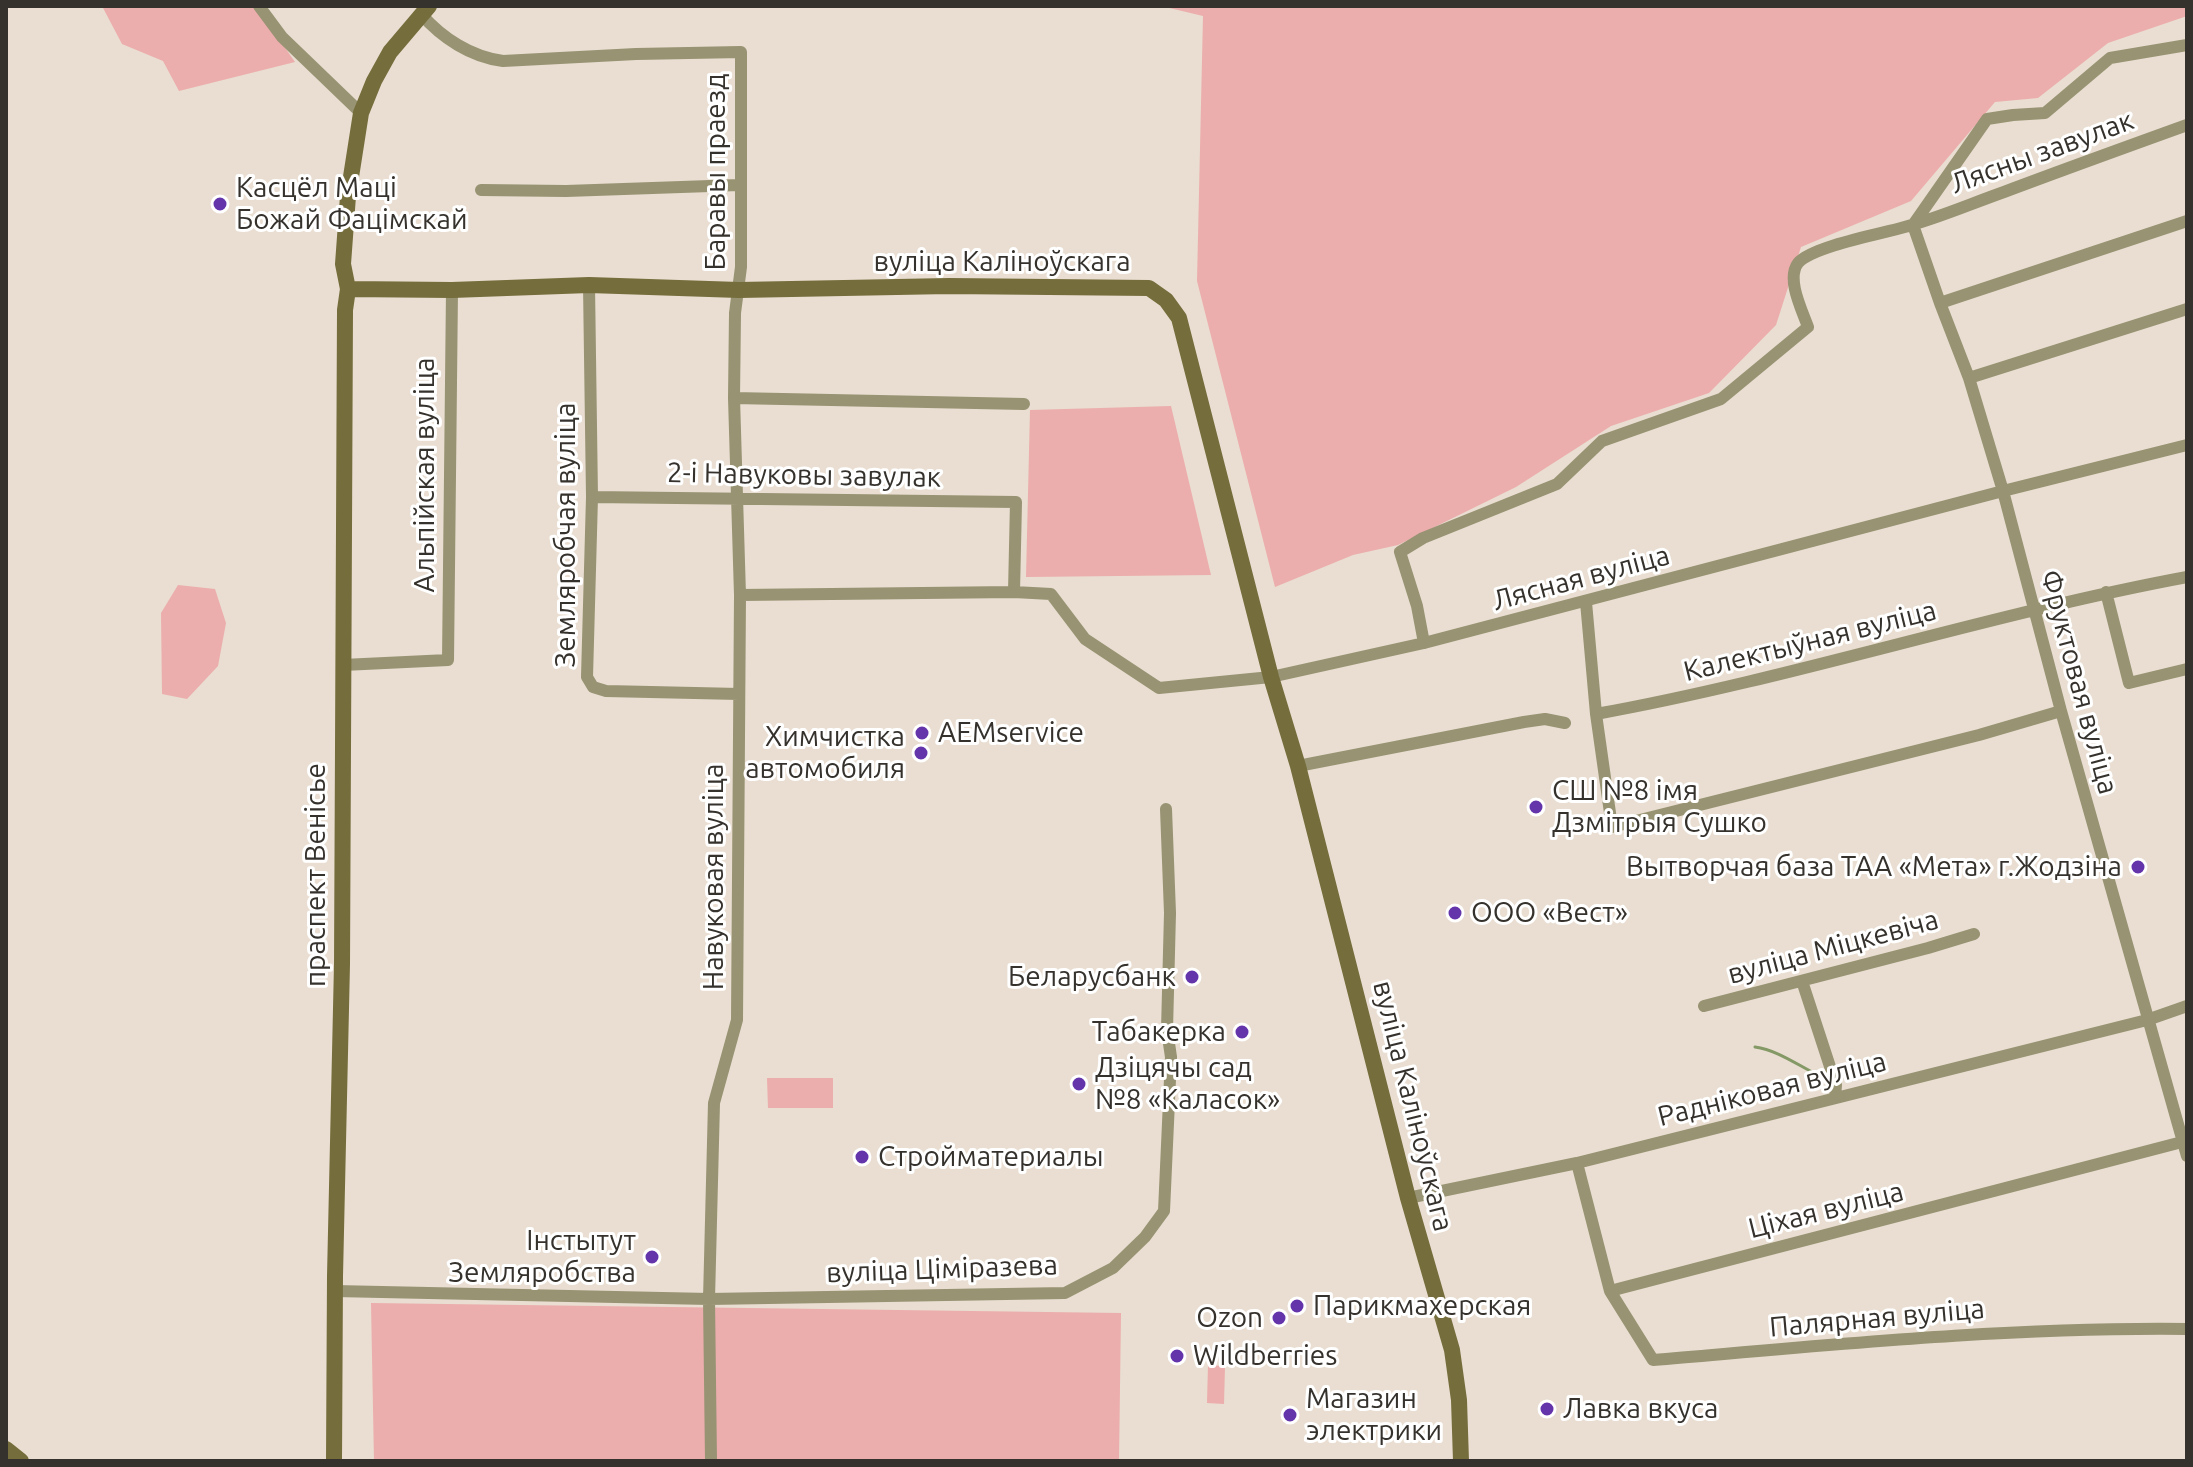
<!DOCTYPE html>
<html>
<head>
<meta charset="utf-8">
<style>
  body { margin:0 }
  #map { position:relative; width:2193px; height:1467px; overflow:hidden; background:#e9ded1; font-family:Ubuntu,sans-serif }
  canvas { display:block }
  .frame { position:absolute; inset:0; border:8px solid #35312c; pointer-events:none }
</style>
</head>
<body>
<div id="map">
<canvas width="2193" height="1467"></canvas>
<div class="frame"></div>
</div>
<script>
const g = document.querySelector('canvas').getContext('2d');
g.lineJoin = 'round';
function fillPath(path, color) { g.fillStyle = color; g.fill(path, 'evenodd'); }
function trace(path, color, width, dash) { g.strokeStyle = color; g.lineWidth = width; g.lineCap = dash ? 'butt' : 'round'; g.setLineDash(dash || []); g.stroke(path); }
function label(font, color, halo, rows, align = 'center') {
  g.font = font + ' Ubuntu,sans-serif'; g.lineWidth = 6; g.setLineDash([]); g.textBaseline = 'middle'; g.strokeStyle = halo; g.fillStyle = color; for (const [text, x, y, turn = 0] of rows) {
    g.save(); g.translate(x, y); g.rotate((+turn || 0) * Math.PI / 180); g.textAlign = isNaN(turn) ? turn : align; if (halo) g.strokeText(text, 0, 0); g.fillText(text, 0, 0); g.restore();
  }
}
fillPath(new Path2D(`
  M102,6H256L295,62L179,91L163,61L122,44Z
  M1161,6H2187V16L2108,43L2038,98L1995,102L1911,201L1801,247L1776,325L1709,393L1611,426L1516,487L1398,545L1353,555L1275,587L1197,281L1203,16Z
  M1171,406L1211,575L1026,577L1030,410Z
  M178,585L215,589L226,623L218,666L187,699L162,694L161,613Z
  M767,1078H833V1108H768Z
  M371,1303L1121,1313L1119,1461H374Z
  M1208,1365L1225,1366L1224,1404L1207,1403Z`), '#ecadad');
trace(new Path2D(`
  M1755,1047C1777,1050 1796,1064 1816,1074`), '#849965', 3);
trace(new Path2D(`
  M259,6L282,37L361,113
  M421,14C442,38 471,57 503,61L636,54L741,52V267L735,313L734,398L740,595L737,1020L714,1103L709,1299L711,1461
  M481,190L566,191L739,185
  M1913,225L1940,303L1969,378L2003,491L2061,711L2187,1156
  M1913,225L1987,119L2013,115L2045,113L2110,58L2187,45
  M589,285L592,497L587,677L593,687L606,691L739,694
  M1940,303L2187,221
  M1969,378L2187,309
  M734,398L1024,404
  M592,497L1016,502L1014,592
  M2106,592L2129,683L2187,669
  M740,595L1014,592L1051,594L1085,639L1159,688L1271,677L1424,643L2003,491L2187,445
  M1586,602L1596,714L1612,827L1979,735L2061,711
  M1424,643L1417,606L1400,552L1423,538L1557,484L1602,441L1721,399L1808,327C1802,310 1786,279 1798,263C1811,247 1879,234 1901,228C1936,219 1970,204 2004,192C2065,169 2126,147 2187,125
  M343,665L448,660L452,290
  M1596,714C1795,678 1988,614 2187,577
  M1298,766L1524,722L1545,719L1565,723
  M1802,981L1836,1085L1835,1097
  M1704,1006L1928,948L1974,934
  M1577,1163L1610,1291L2182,1142
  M1408,1198L1577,1163L2147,1020L2187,1006
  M335,1291L709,1299L1065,1293L1113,1268L1145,1237L1164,1211L1171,1057L1167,1030L1170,913L1166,809
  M1610,1291L1653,1360C1831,1345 2008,1327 2187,1329`), '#989373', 12);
trace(new Path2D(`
  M348,289L452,290L589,285L739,290L949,286L1149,288L1166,300L1179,318L1271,677L1298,766L1408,1198L1452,1350L1459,1400L1461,1461
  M6,1449L21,1461
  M334,1461L335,1276L342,964L345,310L348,289L343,264L348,196L361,113L374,81L390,52L429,6`), '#756d3c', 16);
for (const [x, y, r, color] of [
  [220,204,8,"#6434ab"],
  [922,733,8,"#6434ab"],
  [921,753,8,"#6434ab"],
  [1536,807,8,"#6434ab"],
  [2138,867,8,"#6434ab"],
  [1455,913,8,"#6434ab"],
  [1192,977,8,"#6434ab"],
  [1242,1032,8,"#6434ab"],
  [1079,1084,8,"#6434ab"],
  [862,1157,8,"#6434ab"],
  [652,1257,8,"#6434ab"],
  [1297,1306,8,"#6434ab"],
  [1279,1318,8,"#6434ab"],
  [1177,1356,8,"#6434ab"],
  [1547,1409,8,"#6434ab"],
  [1290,1415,8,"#6434ab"]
]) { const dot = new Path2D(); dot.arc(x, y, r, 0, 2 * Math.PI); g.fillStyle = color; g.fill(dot); trace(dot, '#fff', 3); }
label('28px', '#35312c', '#fff', [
  ["Лясны завулак",2042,152,-20],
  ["Баравы праезд",716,172,-90],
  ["вуліца Каліноўскага",1002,262],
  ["Альпійская вуліца",425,475,-90],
  ["2-і Навуковы завулак",804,475,1],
  ["Земляробчая вуліца",566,535,-90],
  ["Лясная вуліца",1581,578,-15],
  ["Калектыўная вуліца",1810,641,-14],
  ["Фруктовая вуліца",2079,682,75],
  ["праспект Венісье",316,875,-90],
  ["Навуковая вуліца",714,877,-90],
  ["вуліца Міцкевіча",1833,947,-15],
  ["Радніковая вуліца",1772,1089,-14],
  ["вуліца Каліноўскага",1413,1106,76],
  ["Ціхая вуліца",1826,1210,-14],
  ["вуліца Ціміразева",942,1269,-2],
  ["Палярная вуліца",1877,1318,-5]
]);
label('28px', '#35312c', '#fff', [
  ["Касцёл Маці",236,188],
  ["Божай Фацімскай",236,220],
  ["AEMservice",938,733],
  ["Химчистка",905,737,"right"],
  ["автомобиля",905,769,"right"],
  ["СШ №8 імя",1552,791],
  ["Дзмітрыя Сушко",1552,823],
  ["Вытворчая база ТАА «Мета» г.Жодзіна",2122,867,"right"],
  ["ООО «Вест»",1471,913],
  ["Беларусбанк",1176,977,"right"],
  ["Табакерка",1226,1032,"right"],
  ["Дзіцячы сад",1095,1068],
  ["№8 «Каласок»",1095,1100],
  ["Стройматериалы",878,1157],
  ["Інстытут",636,1241,"right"],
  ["Земляробства",636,1273,"right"],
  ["Парикмахерская",1313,1306],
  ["Ozon",1263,1318,"right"],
  ["Wildberries",1193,1356],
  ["Магазин",1306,1399],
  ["электрики",1306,1431],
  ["Лавка вкуса",1563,1409]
], 'left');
</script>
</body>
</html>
